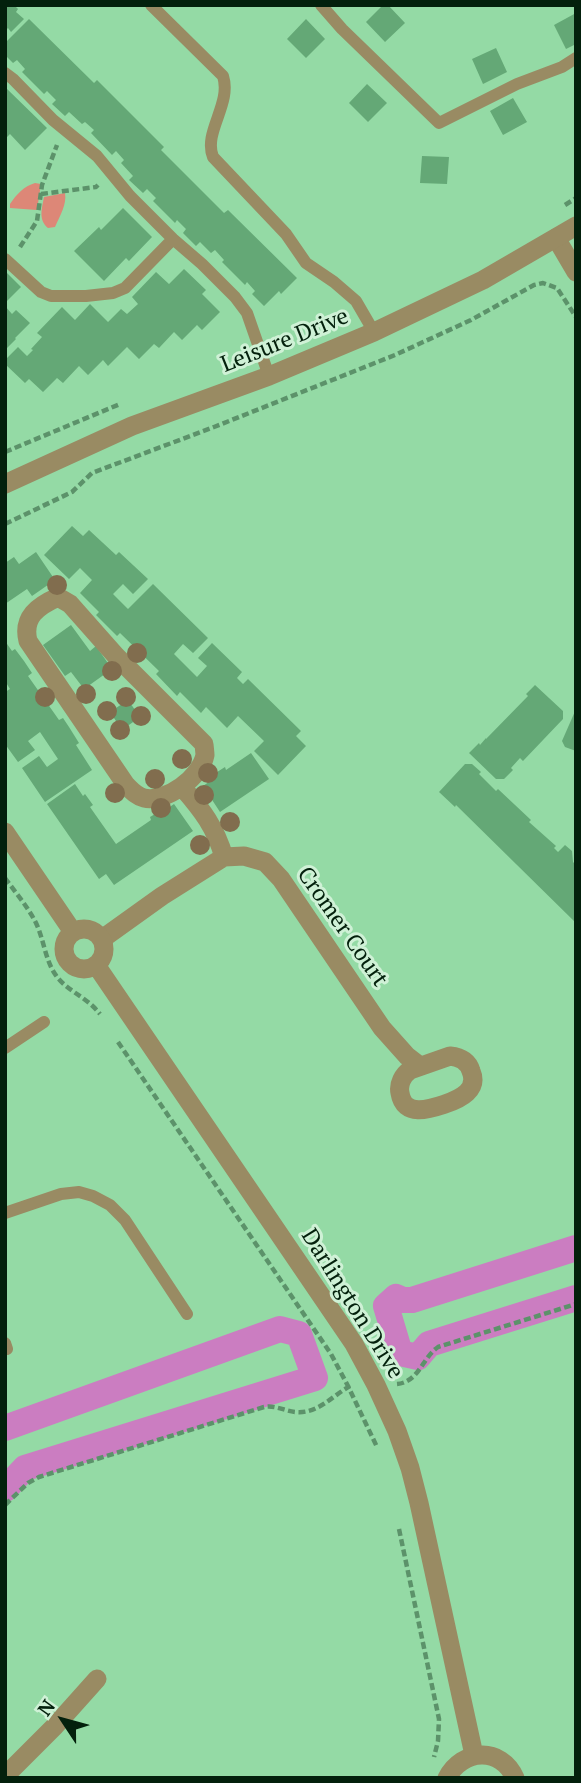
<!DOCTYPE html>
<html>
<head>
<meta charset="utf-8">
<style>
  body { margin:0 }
  #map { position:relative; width:581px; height:1783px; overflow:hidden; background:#94daa5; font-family:"PT Serif",serif }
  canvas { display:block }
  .frame { position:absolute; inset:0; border:7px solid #03200c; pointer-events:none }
  .north { position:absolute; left:28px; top:1685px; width:70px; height:70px; -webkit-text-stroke:5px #cff1d6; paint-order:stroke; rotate:306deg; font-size:19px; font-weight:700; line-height:28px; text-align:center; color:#03200c }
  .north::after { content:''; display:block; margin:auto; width:24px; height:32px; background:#03200c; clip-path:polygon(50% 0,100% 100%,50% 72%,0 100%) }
</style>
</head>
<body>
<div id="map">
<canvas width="581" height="1783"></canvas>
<div class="frame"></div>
<div class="north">N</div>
</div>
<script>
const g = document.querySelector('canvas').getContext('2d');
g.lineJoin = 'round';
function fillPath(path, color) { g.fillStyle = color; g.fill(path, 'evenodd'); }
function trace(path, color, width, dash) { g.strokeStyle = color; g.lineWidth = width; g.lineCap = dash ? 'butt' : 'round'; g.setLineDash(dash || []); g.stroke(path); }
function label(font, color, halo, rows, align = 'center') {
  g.font = font + ' "PT Serif",serif'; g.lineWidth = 6; g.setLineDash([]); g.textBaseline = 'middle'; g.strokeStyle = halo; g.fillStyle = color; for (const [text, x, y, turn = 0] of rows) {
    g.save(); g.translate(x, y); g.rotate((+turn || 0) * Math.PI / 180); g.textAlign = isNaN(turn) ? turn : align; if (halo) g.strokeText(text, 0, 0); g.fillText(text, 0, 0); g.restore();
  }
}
fillPath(new Path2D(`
  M35,183L41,184L37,210L10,208V204C16,195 24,186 35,183Z
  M65,193C67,204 60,216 55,227L48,228C38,220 42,208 44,197Z`), '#dd8777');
trace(new Path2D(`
  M576,1248L412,1300H403L396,1297L386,1306L400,1353L418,1357L429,1344L576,1298
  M5,1428L280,1329L299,1334L315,1378L25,1468L5,1489`), '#cb7dc1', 26);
fillPath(new Path2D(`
  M5,5H14L18,9L16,12L24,19L11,32L8,28L5,31Z
  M383,5H388L405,23L385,42L366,22Z
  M576,13V44L566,49L554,25Z
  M29,19L94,83L97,80L164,147L161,150L224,213L228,210L297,278L281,294L279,291L264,306L252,294L255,291L247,282L245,285L222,262L224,260L215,250L211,253L200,242L196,246L183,233L186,229L177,220L175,223L153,201L156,198L147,189L143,193L129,180L133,176L121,163L124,160L116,151L112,155L91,133L94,130L85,122L82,124L69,112L65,116L52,104L56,100L47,91L44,94L22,72L25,69L17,60L13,63L5,55V43Z
  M306,19L325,39L306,58L287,39Z
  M496,48L507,72L483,84L472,59Z
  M367,84L387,103L368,122L349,103Z
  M5,87L47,128L25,150L10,134L5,139Z
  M513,98L527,122L503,135L490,111Z
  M422,156L449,157L447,184L420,183Z
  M123,208L152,237L129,261L126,258L104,281L74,251L99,227L101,230Z
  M184,269L206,290L202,294L220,312L202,330L197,325L182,340L174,332L159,348L154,344L139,359L127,347L108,366L103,360L88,375L79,366L63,383L57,378L43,392L29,379L25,383L5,364V360L18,347L27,356L33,350L31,349L42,337L37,333L62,307L75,320L90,304L108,322L121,309L127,314L138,304L132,297L156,272L169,284Z
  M5,271L21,287L5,303Z
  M5,306L12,314L16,310L30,323L15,338L16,339L5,350Z
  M72,526L83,536L89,530L116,555L119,552L148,579L133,594L123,584L113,594L128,609L153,584L208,638L193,653L183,644L174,654L197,677L207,666L198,658L212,643L242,672L237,678L243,684L248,679L301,731L296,736L306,746L278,775L254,751L264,741L238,716L227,728L206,707L201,713L180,692L177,696L156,674L159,671L120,633L117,636L96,615L99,612L80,593L92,580L80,568L69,579L44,555Z
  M36,552L55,580L32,596L27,589L5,604V563L14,557L19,564Z
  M71,625L90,651L96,646L112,669L84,689L71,672L65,676L43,645Z
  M5,641L12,651L15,649L24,661L32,673L28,676L59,720L63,718L69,727L79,743L76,745L92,770L45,802L22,768L39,756L47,767L58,759L40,732L28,741L35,750L18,762L5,744V692L10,689L5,681Z
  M535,685L563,711V719L523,761L520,758L511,768L513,770L504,779H496L469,753L479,743L480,745L486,738V739L528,696L526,694Z
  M128,700L140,717L122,730L110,712Z
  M576,709V751L565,747L562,741Z
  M251,753L269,779L220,812L203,786L216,777L214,774L225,767L226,770Z
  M465,764H472L481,772L479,774L496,791L498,789L531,820L529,822L556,846L554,848L558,852L565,845L572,851L573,862L576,865V923L456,805L455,807L439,792Z
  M75,784L83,796L85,794L93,805L90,807L116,844L151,820L150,817L160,811L161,813L174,804L193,831L114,885L106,874L99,879L47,804Z`), '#64a876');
trace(new Path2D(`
  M41,194L96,187L98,185
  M565,205L576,198
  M20,247L37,221L42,185L57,145
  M5,452L120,404
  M5,524L72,492L92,473L214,427L395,355L471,320L534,285L543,283L557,288L576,317
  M5,878C15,892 28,907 36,923C44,940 45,959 55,974C66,991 86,996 100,1014
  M118,1042L331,1354L348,1386L377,1447
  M397,1384C419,1382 422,1358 438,1347L576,1304
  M5,1505L28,1483L39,1477L264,1407C276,1405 284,1411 296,1412C318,1414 332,1396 350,1386
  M399,1529L439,1719L438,1741L434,1757`), '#5c926a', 4.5, [7, 3.5]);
trace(new Path2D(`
  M151,5L223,76C232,104 203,132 213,157L286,234L306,263L334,282L356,301L374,332
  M321,5L342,29L439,123L517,84L562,67L576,58
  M5,73L13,79L53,120L97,156L130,196L173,239L202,264L235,297L247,313L269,376
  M5,259L41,292L51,296H86L113,293L125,288L173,239
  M5,1048L44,1022
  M5,1213L61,1194L79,1192L93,1196L110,1205L125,1220L187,1314
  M5,1343L7,1349`), '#998b63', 12);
trace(new Path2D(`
  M556,238L576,272
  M58,597L70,604L116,656L204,744C204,745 205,753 205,755C201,777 166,803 144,798C136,796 131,790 126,785L28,641C22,617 38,606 58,597Z
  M182,787C203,811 215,827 224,857
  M102,939L162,896L224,857L244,856L265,862L281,879L382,1028L407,1056L420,1066
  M450,1056C460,1057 468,1061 471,1071C479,1090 460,1099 445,1104C430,1109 404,1118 400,1093C398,1084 403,1075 410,1070Z
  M5,1776L55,1726L97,1679`), '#998b63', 19);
trace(new Path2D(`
  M5,484L132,426L269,376L374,332L483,280L576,226
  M5,832L73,932
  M64 949a20 20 0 1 1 40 0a20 20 0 1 1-40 0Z
  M96,965L354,1344L376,1385L397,1431L410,1468L419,1503L474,1755
  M447,1778C462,1749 501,1746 515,1778`), '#998b63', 19);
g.fillStyle = '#816d4e';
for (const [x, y] of [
  [57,585],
  [137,653],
  [112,671],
  [86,694],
  [45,697],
  [126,697],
  [107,711],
  [141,716],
  [120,730],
  [182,759],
  [208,773],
  [155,779],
  [115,793],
  [204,795],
  [161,808],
  [230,822],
  [200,845]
]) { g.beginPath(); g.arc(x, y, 10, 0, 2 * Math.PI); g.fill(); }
label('23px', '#03200c', '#cff1d6', [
  ["Leisure Drive",285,341,-22],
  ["Cromer Court",342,927,55],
  ["Darlington Drive",352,1304,58]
]);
</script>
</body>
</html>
